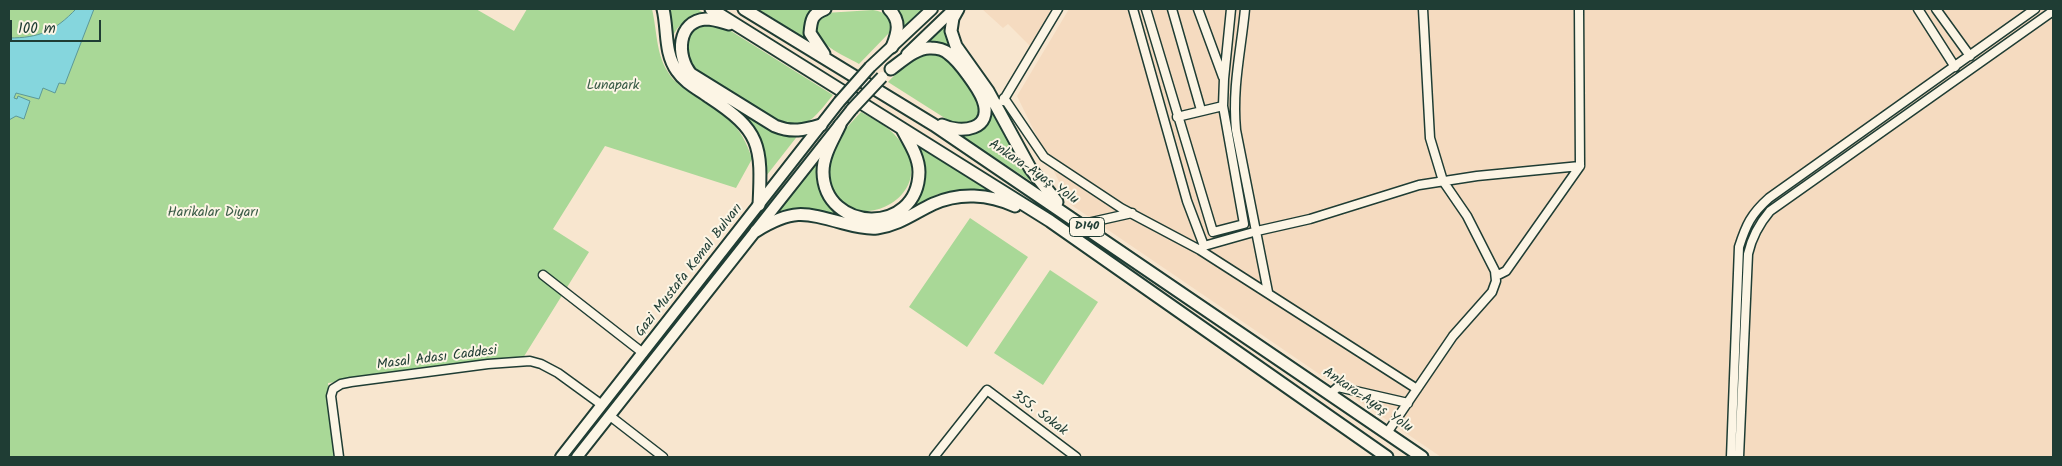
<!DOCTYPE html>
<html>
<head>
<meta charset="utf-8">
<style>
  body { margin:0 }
  #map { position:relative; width:2062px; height:466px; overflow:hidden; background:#f8e6cf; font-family:Kalam,sans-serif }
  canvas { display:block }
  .frame { position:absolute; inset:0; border:10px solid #1f3d34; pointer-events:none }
  .scale { position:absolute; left:10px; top:20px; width:91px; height:22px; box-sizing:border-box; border:2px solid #1f3d34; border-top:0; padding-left:6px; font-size:15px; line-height:18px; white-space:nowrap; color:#1f3d34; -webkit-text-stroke:4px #fcf5e5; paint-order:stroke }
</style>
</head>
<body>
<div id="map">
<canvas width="2062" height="466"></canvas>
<div class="frame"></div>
<div class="scale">100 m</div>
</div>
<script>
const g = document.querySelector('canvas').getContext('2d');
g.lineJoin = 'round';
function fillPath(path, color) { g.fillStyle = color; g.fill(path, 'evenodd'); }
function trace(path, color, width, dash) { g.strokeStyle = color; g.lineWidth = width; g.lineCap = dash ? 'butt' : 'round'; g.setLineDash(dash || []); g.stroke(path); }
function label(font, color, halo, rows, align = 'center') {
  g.font = font + ' Kalam,sans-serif'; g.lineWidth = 4; g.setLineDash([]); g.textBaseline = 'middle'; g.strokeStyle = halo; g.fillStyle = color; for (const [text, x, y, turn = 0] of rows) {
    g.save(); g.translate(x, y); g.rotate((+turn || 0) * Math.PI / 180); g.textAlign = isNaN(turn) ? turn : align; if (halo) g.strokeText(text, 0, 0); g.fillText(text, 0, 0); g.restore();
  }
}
fillPath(new Path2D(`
  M982,9H1055L1032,48L1008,24L1003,28Z
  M1069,9H2053V457H1441L1070,204L1017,96Z`), '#f5dbc0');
fillPath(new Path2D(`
  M9,9H476L514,31L527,9H652C657,30 656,54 668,72C673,82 685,89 694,94C723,112 742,125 752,159L736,188L605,146L553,229L589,252L523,358L328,383L337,457H9Z
  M665,9H697L704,13C688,16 678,24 672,38Z
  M758,9H818L808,40Z
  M894,9H923L903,29L902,22Z
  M873,10C887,12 893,19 889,33L859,64C842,54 812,44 816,20L825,13Z
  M710,24L726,28L833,95C824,105 812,125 797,125C792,126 786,124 781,123L696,70L688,63L685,49L690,33L697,27Z
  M947,24L956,54L939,44L927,42Z
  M925,53C932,54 941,53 947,58C953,62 977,97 978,103C980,109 978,117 973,121C965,127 959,125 951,122L888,82L912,57Z
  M989,102L1035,184L960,135C986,134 985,123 989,102Z
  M735,108L774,131L799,134L763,180L756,133L747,119Z
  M861,112C871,118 884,124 893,133C955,195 842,246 830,181C829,177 828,171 828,166C827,147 849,125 861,112Z
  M913,140L993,192L961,191L938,194L889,219L917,189Z
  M818,157C813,196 826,203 857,220C829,214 803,204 774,213Z
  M970,218L1028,257L967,347L909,307Z
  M1050,270L1098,302L1043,385L994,353Z`), '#a9d897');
const water = new Path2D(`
  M76,9H94L65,84L59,83L55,93L43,88L39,99L16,93L14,98L17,99L18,96L30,101L24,119L16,116L9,120V38C39,38 55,31 76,9Z`);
fillPath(water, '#85d6dd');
trace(water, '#5c9999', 1);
const minor = new Path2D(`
  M1133,9L1187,201L1204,246
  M1146,9L1213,232L1244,224L1223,106L1224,79L1231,9
  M1172,9L1201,110
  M1198,9L1223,77
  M1245,9C1241,51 1232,87 1236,130L1268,292
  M1918,9L1955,67
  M1936,9L1970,56
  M1004,98L1044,157L1121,208L1200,250L1204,246L1257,231L1310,219L1419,185L1477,176L1580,166L1579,9
  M1003,101L1058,9
  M1177,117L1223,106
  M1083,224L1132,213
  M1200,250L1417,389
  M543,275L643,353
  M1496,276L1506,271L1580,166
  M1330,394L1338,387L1408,403
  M610,416L663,457
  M1387,433L1453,336L1492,292L1496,281L1495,271L1467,216L1443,181L1430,138L1423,9
  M339,457L331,396L333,389L341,384L351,382L488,364L530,361L541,364L558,373L602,405
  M934,457L987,390L1076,457
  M1731,457L1739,247C1746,225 1751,214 1769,198L2035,9
  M1739,457L1748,254C1752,236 1759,224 1770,211L2053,11`);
const major = new Path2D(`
  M907,54L954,9
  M870,67L932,9
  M561,457L839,102
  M577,457L852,109`);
const highway = new Path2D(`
  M663,9C668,30 664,53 677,71C685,83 698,89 709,97C761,131 762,145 759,205
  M711,9L1050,221L1387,457
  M744,9L934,125L1422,457
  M889,9C901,21 898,32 892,47
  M958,9L953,18L951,31L956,46L988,91L1030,168L1057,202
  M729,24C722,22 714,19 706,19C677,21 676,56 691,74L775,126C792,133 804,130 821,125
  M824,54L810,33C811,20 812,14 825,9
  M891,69C902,61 917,47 931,48C937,48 945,50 949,54C959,61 979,89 983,100C994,130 961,134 942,125
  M840,125C833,140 823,155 823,172C824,233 918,236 919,172C919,157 909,142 902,129
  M756,231C792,209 803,212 843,223C854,226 866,229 877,228C899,225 914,213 933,204C959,192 989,194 1015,206`);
trace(minor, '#1f3d34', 11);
trace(major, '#1f3d34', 14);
trace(highway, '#1f3d34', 15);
trace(minor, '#fcf5e5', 8);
trace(major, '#fcf5e5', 10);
trace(highway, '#fcf5e5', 11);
const majorBridge = new Path2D(`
  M839,102L870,67
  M852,109L882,77`);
trace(majorBridge, '#1f3d34', 14, []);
trace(majorBridge, '#fcf5e5', 10);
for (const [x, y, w] of [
  [1087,227,35]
]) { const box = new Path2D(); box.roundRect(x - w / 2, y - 9.5, w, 19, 4); g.fillStyle = '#fcf5e5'; g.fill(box); trace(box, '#1f3d34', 1); }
label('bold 12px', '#1f3d34', null, [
  ["D140",1087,227]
]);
label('14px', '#3b5c48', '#fcf5e5', [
  ["Lunapark",613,87],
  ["Harikalar Diyarı",213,214]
]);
label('14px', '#1f3d34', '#fcf5e5', [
  ["Ankara-Ayaş Yolu",1033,173,34],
  ["Gazi Mustafa Kemal Bulvarı",690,271,-52],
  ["Masal Adası Caddesi",437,359,-7],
  ["Ankara-Ayaş Yolu",1367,401,34],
  ["355. Sokak",1039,414,37]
]);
</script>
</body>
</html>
